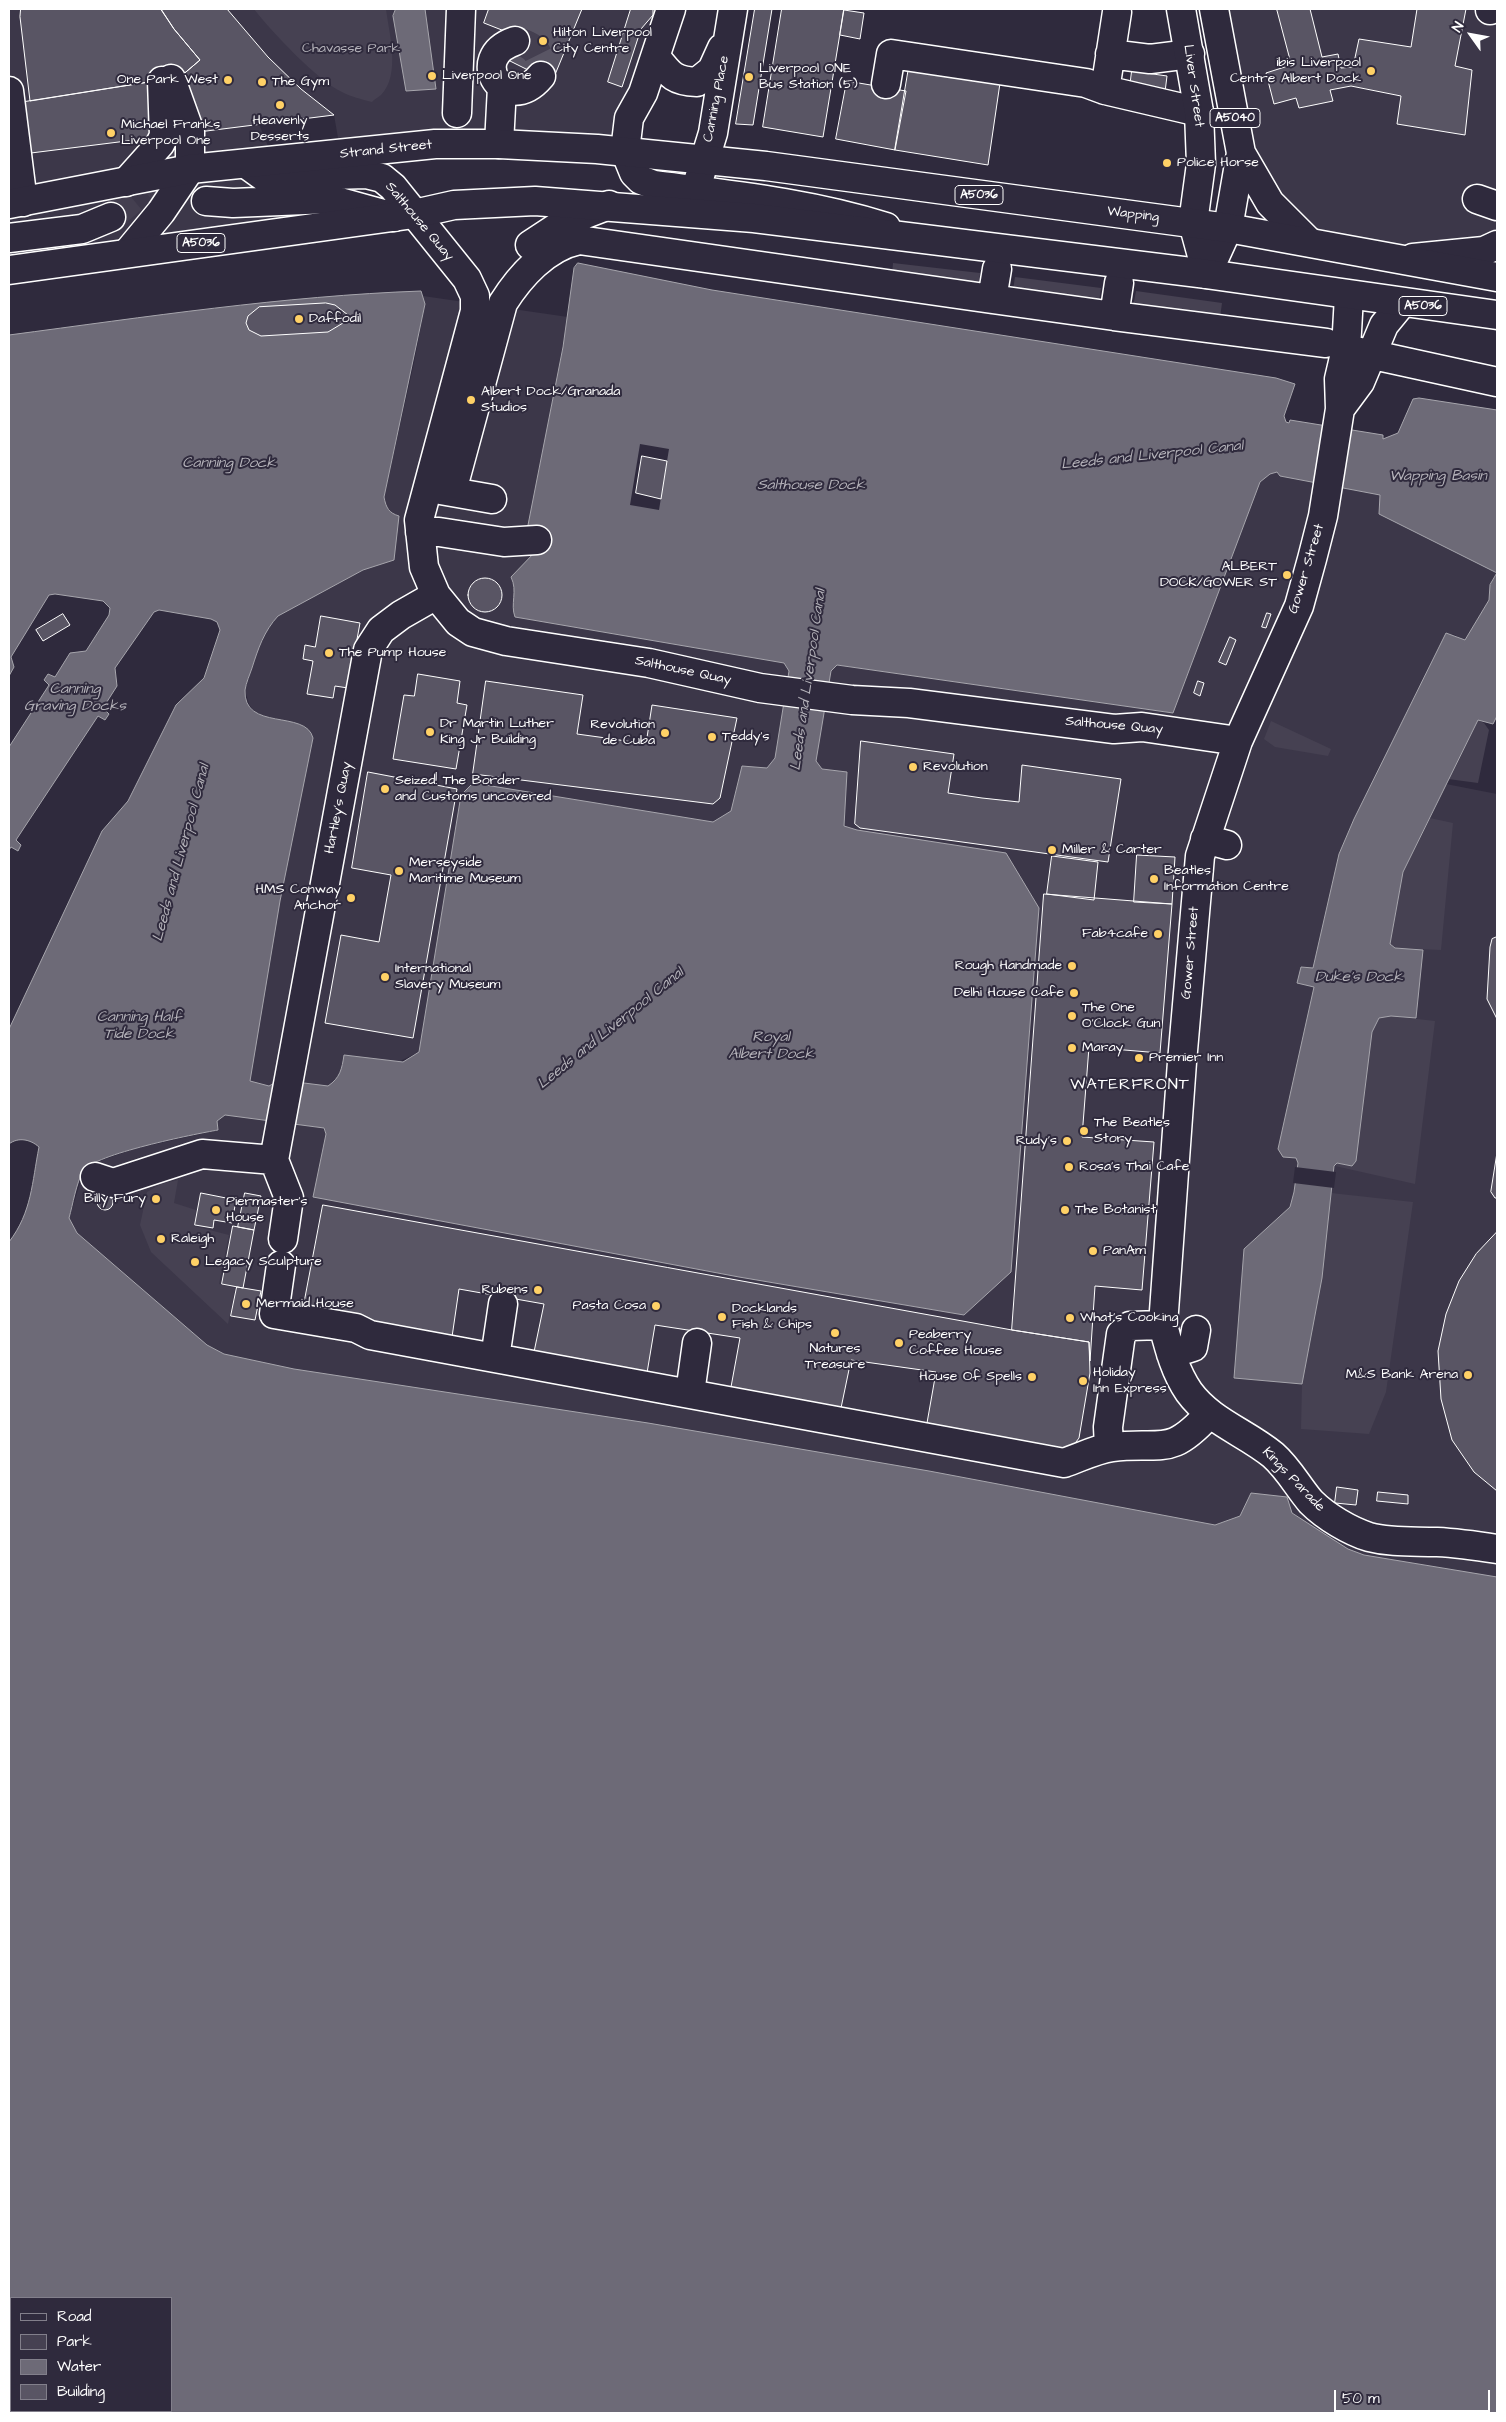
<!DOCTYPE html>
<html>
<head>
<meta charset="utf-8">
<style>
  body { margin:0 }
  #map { position:relative; width:1506px; height:2422px; overflow:hidden; background:#2f2a3d; font-family:"Architects Daughter",sans-serif }
  canvas { display:block }
  .frame { position:absolute; inset:0; border:10px solid #fff; pointer-events:none }
  .legend { position:absolute; left:10px; top:2297px; width:162px; height:115px; box-sizing:border-box; background:#2f2a3d; border:1px solid #827f8b; margin:0; padding:6px 9px; list-style:none; font-size:15px; color:#fff }
  .legend li { display:flex; align-items:center; gap:10px; height:25px }
  .legend b { width:25px; border:1px solid #827f8b }
  .north { position:absolute; left:1446px; top:10px; width:50px; height:50px; -webkit-text-stroke:4px #2f2a3d; paint-order:stroke; rotate:302deg; font-size:14px; font-weight:700; line-height:20px; text-align:center; color:#fff }
  .north::after { content:''; display:block; margin:auto; width:18px; height:22px; background:#fff; clip-path:polygon(50% 0,100% 100%,50% 72%,0 100%) }
  .scale { position:absolute; left:1334px; top:2390px; width:156px; height:22px; box-sizing:border-box; border:2px solid #fff; border-top:0; padding-left:6px; font-size:15px; line-height:18px; white-space:nowrap; color:#fff; -webkit-text-stroke:4px #2f2a3d; paint-order:stroke }
</style>
</head>
<body>
<div id="map">
<canvas width="1506" height="2422"></canvas>
<div class="frame"></div>
<ul class="legend">
<li><b style="height:6px;background:#2f2a3d"></b>Road</li>
<li><b style="height:14px;background:#464152"></b>Park</li>
<li><b style="height:14px;background:#6d6a77"></b>Water</li>
<li><b style="height:14px;background:#595564"></b>Building</li>
</ul>
<div class="north">N</div>
<div class="scale">50 m</div>
</div>
<script>
const g = document.querySelector('canvas').getContext('2d');
g.lineJoin = 'round';
function fillPath(path, color) { g.fillStyle = color; g.fill(path, 'evenodd'); }
function trace(path, color, width, dash) { g.strokeStyle = color; g.lineWidth = width; g.lineCap = dash ? 'butt' : 'round'; g.setLineDash(dash || []); g.stroke(path); }
function label(font, color, halo, rows, align = 'center') {
  g.font = font + ' "Architects Daughter",sans-serif'; g.lineWidth = 4; g.setLineDash([]); g.textBaseline = 'middle'; g.strokeStyle = halo; g.fillStyle = color; for (const [text, x, y, turn = 0] of rows) {
    g.save(); g.translate(x, y); g.rotate((+turn || 0) * Math.PI / 180); g.textAlign = isNaN(turn) ? turn : align; if (halo) g.strokeText(text, 0, 0); g.fillText(text, 0, 0); g.restore();
  }
}
fillPath(new Path2D(`
  M9,9H671L625,151L341,155L334,115L259,124L308,245L9,284Z
  M1214,9H1497V277L1309,242L1261,189Z
  M423,296L568,317L529,525L536,529L535,552L512,577L515,586L513,611L515,617L784,663L789,671L775,758L767,768L742,767L731,811L713,822L473,783L461,796L419,1052L398,1062L344,1055L342,1070L335,1082L328,1086L280,1080L269,1086L255,1083L250,1081L251,1065L280,901L313,738L255,713L249,704L245,690L257,653L268,627L278,616L363,570L394,560L393,514L386,508L384,497L414,363L425,304Z
  M1277,472L1280,476L1380,495L1379,514L1497,573L1496,578L1490,585L1489,600L1465,641L1453,634L1398,732L1354,819L1339,854L1313,968L1301,967L1314,987L1278,1149L1296,1158L1298,1163L1294,1192L1290,1207L1244,1249L1234,1378L1302,1384L1334,1166L1424,831L1446,784L1497,794V1577L1364,1555L1348,1549L1292,1513L1287,1497L1215,1525L294,1369L224,1354L207,1345L77,1233L69,1219L84,1170L91,1164L134,1149L218,1130L217,1121L225,1115L323,1128L326,1134L314,1197L739,1277L964,1315L857,830L844,826L847,772L822,769L816,761L831,671L836,665L1173,713L1260,481L1270,474Z`), '#3c3749');
fillPath(new Path2D(`
  M254,9H386C389,33 401,75 381,95C379,97 374,99 372,102C361,99 351,97 342,92C318,81 271,31 254,9Z
  M893,263L980,273L979,286L892,275Z
  M1015,277L1101,288L1099,302L1013,290Z
  M1136,291L1222,303L1220,318L1133,307Z
  M1478,720L1484,723L1489,730L1478,783L1448,779Z
  M1271,721L1331,749L1328,756L1275,747L1264,739Z
  M1430,818L1453,823L1441,950L1395,948L1390,944L1403,872Z
  M1391,1016L1435,1021L1415,1184L1335,1166L1337,1163L1352,1166L1356,1160L1372,1032L1379,1018Z
  M178,1180L174,1203L196,1210L194,1226L229,1235L219,1284L235,1288L228,1324L151,1252L140,1225L147,1192L161,1184Z
  M1331,1193L1413,1202L1386,1392L1369,1434L1301,1429L1302,1384L1322,1278Z`), '#464152');
const water = new Path2D(`
  M396,9H425L436,89L406,91L393,16Z
  M578,263L712,290L1276,378L1295,384L1284,416L1286,422L1289,423L1290,420L1383,435V439L1398,433L1413,399L1419,398L1497,410V573L1379,514L1380,495L1280,476L1277,472L1270,474L1260,482L1173,713L837,665L831,671L816,761L822,769L847,772L844,826L857,830L1006,853L1039,908L1011,1272L964,1315L739,1277L313,1197L326,1134L324,1128L225,1115L217,1121L218,1130C195,1134 94,1154 83,1171C76,1184 73,1204 69,1218L77,1233L207,1345L224,1354L294,1369L648,1423L929,1471L1215,1525L1240,1516L1251,1493L1287,1497L1292,1513L1348,1549L1364,1555L1497,1577V2413H9V1242C32,1212 32,1182 39,1147C30,1139 18,1137 9,1144V1029L102,831L128,801L176,705L204,678L220,630L217,622L211,619L159,610L154,612L115,668L117,686L103,708L109,714L105,720L98,716L16,840L21,845L18,851L11,847L9,850V747L49,685L44,680L48,674L55,677L70,653L86,651L109,615L110,608L103,601L55,594L49,595L11,657L14,667L9,676V335C146,317 283,296 421,291L425,304L384,497C386,508 389,513 399,516L394,560L363,570L278,616C264,631 258,649 252,668C250,674 246,683 245,690C243,732 306,709 313,738L280,901L250,1081L269,1086L280,1080L328,1086C340,1078 342,1069 344,1055L403,1062L419,1052L461,795L473,783L713,822L731,811L742,766L767,768L775,758L789,671L784,663L515,617C510,604 518,591 511,577L535,552L536,529L528,525L563,347L574,268ZM11,2298H171V2411H11Z
  M1497,573V716L1493,724L1478,720L1403,872L1390,944L1395,948L1423,950L1416,1018L1391,1016L1379,1018L1372,1032L1356,1161L1352,1166L1337,1163L1334,1166L1322,1278L1302,1384L1234,1378L1244,1249L1290,1207L1294,1192L1298,1163L1296,1158L1283,1157L1278,1149L1314,987L1297,983L1301,967L1313,968L1339,854L1354,819L1446,633L1465,640L1489,600L1490,585Z`);
fillPath(water, '#6d6a77');
trace(water, '#a7a6ad', 1);
fillPath(new Path2D(`
  M640,444L669,449L659,510L630,505Z
  M1295,1167L1336,1172L1334,1188L1293,1183Z`), '#2f2a3d');
const building = new Path2D(`
  M21,9H161L174,29L200,60L180,77L30,101L20,17Z
  M161,9H227L268,57L301,89L334,115L31,153L22,102L180,77L200,60L174,29Z
  M489,9H582L552,82L506,59L517,36L484,23Z
  M631,9H653V15L641,29L622,87L608,82Z
  M755,9H772L753,125L736,124Z
  M782,9H844L823,137L763,127Z
  M1277,9H1310L1322,57L1338,54L1341,68L1353,67L1359,39L1411,47L1417,9H1466L1455,66L1472,70L1465,135L1397,124L1401,96L1351,86L1330,90L1333,101L1299,108L1296,98L1274,104L1266,73L1291,65Z
  M844,10L864,13L860,39L840,35Z
  M909,67L1000,83L988,165L895,150Z
  M1132,71L1167,76L1165,92L1130,87Z
  M847,81L906,91L895,150L836,139Z
  M326,303L335,305L348,315L343,323L328,332L261,336L249,330L246,323L248,316L259,307Z
  M642,456L667,461L661,499L636,493Z
  M468 595a17 17 0 1 1 34 0a17 17 0 1 1-34 0Z
  M1267,613L1271,614L1266,628L1262,627Z
  M63,614L70,625L43,641L36,630Z
  M321,616L360,623L348,688L335,686L333,698L307,694L313,661L303,659L305,645L315,647Z
  M1230,637L1236,640L1226,665L1219,662Z
  M418,674L460,681L457,703L467,705L456,769L393,759L404,695L414,696Z
  M486,681L583,695L577,734L606,738L646,744L652,705L737,718L720,798L713,804L473,774Z
  M1198,681L1204,683L1200,696L1194,693Z
  M861,741L954,754L948,793L982,798L1019,802L1022,765L1121,779L1108,862L860,828L855,824Z
  M368,772L457,789L413,1038L325,1023L341,935L379,942L391,875L352,868Z
  M1137,855L1175,857L1172,904L1134,902Z
  M1052,856L1098,862L1094,900L1047,894Z
  M1044,894L1172,904L1160,1053L1089,1047L1082,1137L1154,1142L1142,1290L1095,1286L1090,1361L1089,1342L1012,1330Z
  M1497,937V1019L1487,999L1490,947L1492,939Z
  M1497,1153V1198H1495L1491,1192Z
  M201,1193L236,1200L232,1223L214,1220L213,1228L195,1225Z
  M245,1193L261,1196L254,1230L238,1227Z
  M97 1202a8 8 0 1 1 16 0a8 8 0 1 1-16 0Z
  M323,1205L1012,1330L1089,1342L1090,1373L1079,1438L1073,1446L1065,1450L927,1423L936,1372L851,1360L841,1408L731,1387L740,1338L655,1325L647,1373L534,1352L544,1304L459,1289L452,1337L303,1310Z
  M233,1226L254,1230L243,1288L222,1284Z
  M1497,1232V1491L1474,1472L1452,1440L1441,1399L1438,1351L1446,1314L1459,1281L1476,1254Z
  M237,1287L261,1291L255,1320L231,1316Z
  M1337,1487L1358,1490L1356,1505L1335,1503Z
  M1378,1492L1408,1495V1504L1377,1501Z`);
fillPath(building, '#595564');
trace(building, '#fff', 1);
trace(new Path2D(`
  M515,41C537,45 542,55 541,76
  M111,217C146,187 180,168 172,116`), '#443f50', 28, [28, 14]);
const minor = new Path2D(`
  M671,9L643,93L629,118L625,151L634,173L641,180L654,185C732,195 811,203 886,227
  M1490,9V10
  M515,41C465,58 506,118 541,76
  M1110,54L1150,59L1190,54
  M656,57C670,75 674,81 697,82L712,70L722,48
  M886,84L891,54L1086,83L1105,90L1117,12
  M1105,90L1199,112
  M9,91L23,202
  M457,113L461,9
  M499,144L502,87
  M246,164L264,177L366,174L382,178L393,187L467,279L475,296V311L419,520L424,567L436,595L458,622L473,632L506,641L649,663L760,688L852,700L909,703L1114,729L1142,727L1238,741
  M126,182L160,144L164,136L162,81
  M698,182L713,133L733,9
  M1477,199L1497,206
  M206,201L233,203L329,199L394,217
  M9,238L82,229L111,217
  M530,245L565,222L609,205
  M128,252L161,212L190,169V132L171,79
  M1413,258L1484,251L1497,245
  M997,269L992,299L1114,316
  M1119,283L1114,316L1326,343
  M1349,296L1346,349L1339,379L1340,409L1323,516L1312,559L1299,606L1238,741L1200,856L1182,1062L1163,1325C1169,1348 1175,1372 1189,1392C1211,1422 1245,1432 1273,1455C1289,1469 1298,1487 1311,1502C1326,1517 1350,1531 1369,1537C1392,1543 1414,1541 1437,1542C1457,1543 1478,1546 1497,1549
  M1346,349L1497,382
  M1340,409L1360,382L1384,325L1402,303
  M455,480L503,303C520,276 546,247 579,240L992,299
  M429,488L492,499
  M420,532H439L504,542L537,540
  M1205,839L1227,845
  M95,1177L113,1183L202,1154L274,1160
  M283,1239L289,1198L274,1160L368,650L381,630L401,615L436,595
  M281,1265L274,1314L356,1328L370,1335L1064,1463C1079,1458 1096,1449 1112,1447C1163,1441 1169,1458 1209,1414
  M1171,1354L1193,1347L1196,1330
  M495,1358L503,1304
  M690,1393L697,1343
  M1109,1447L1108,1427L1121,1334L1130,1326L1163,1325`);
const major = new Path2D(`
  M1181,9L1199,112L1201,164L1193,223L1207,274
  M1241,153L1270,203L1309,242
  M1207,274L1228,228L1241,153L1214,9`);
const highway = new Path2D(`
  M9,204L190,169L435,144H499L597,149L766,166L1228,228L1497,277
  M9,270L414,214L454,205L535,201L754,218L1207,274L1497,315`);
trace(minor, '#fff', 31);
trace(major, '#fff', 31);
trace(highway, '#fff', 31);
trace(minor, '#2f2a3d', 28);
trace(major, '#2f2a3d', 28);
trace(highway, '#2f2a3d', 28);
for (const [x, y, r, color] of [
  [543,41,5,"#ffd166"],
  [1371,71,5,"#ffd166"],
  [432,76,5,"#ffd166"],
  [749,77,5,"#ffd166"],
  [228,80,5,"#ffd166"],
  [262,82,5,"#ffd166"],
  [280,105,5,"#ffd166"],
  [111,133,5,"#ffd166"],
  [1167,163,5,"#ffd166"],
  [299,319,5,"#ffd166"],
  [471,400,5,"#ffd166"],
  [1287,575,5,"#ffd166"],
  [329,653,5,"#ffd166"],
  [430,732,5,"#ffd166"],
  [665,733,5,"#ffd166"],
  [712,737,5,"#ffd166"],
  [913,767,5,"#ffd166"],
  [385,789,5,"#ffd166"],
  [1052,850,5,"#ffd166"],
  [399,871,5,"#ffd166"],
  [1154,879,5,"#ffd166"],
  [351,898,5,"#ffd166"],
  [1158,934,5,"#ffd166"],
  [1072,966,5,"#ffd166"],
  [385,977,5,"#ffd166"],
  [1074,993,5,"#ffd166"],
  [1072,1016,5,"#ffd166"],
  [1072,1048,5,"#ffd166"],
  [1139,1058,5,"#ffd166"],
  [1084,1131,5,"#ffd166"],
  [1067,1141,5,"#ffd166"],
  [1069,1167,5,"#ffd166"],
  [156,1199,5,"#ffd166"],
  [216,1210,5,"#ffd166"],
  [1065,1210,5,"#ffd166"],
  [161,1239,5,"#ffd166"],
  [1093,1251,5,"#ffd166"],
  [195,1262,5,"#ffd166"],
  [538,1290,5,"#ffd166"],
  [246,1304,5,"#ffd166"],
  [656,1306,5,"#ffd166"],
  [722,1317,5,"#ffd166"],
  [1070,1318,5,"#ffd166"],
  [835,1333,5,"#ffd166"],
  [899,1343,5,"#ffd166"],
  [1468,1375,5,"#ffd166"],
  [1032,1377,5,"#ffd166"],
  [1083,1381,5,"#ffd166"]
]) { const dot = new Path2D(); dot.arc(x, y, r, 0, 2 * Math.PI); g.fillStyle = color; g.fill(dot); trace(dot, '#2f2a3d', 2); }
for (const [x, y, w] of [
  [1235,118,50],
  [979,195,48],
  [201,243,48],
  [1423,306,48]
]) { const box = new Path2D(); box.roundRect(x - w / 2, y - 9.5, w, 19, 4); g.fillStyle = '#2f2a3d'; g.fill(box); trace(box, '#fff', 1); }
label('bold 12px', '#fff', null, [
  ["A5040",1235,118],
  ["A5036",979,195],
  ["A5036",201,243],
  ["A5036",1423,306]
]);
label('14px', '#fff', '#2f2a3d', [
  ["Hilton Liverpool",553,33],
  ["City Centre",553,49],
  ["ibis Liverpool",1361,63,"right"],
  ["Centre Albert Dock",1361,79,"right"],
  ["Liverpool ONE",759,69],
  ["Bus Station (5)",759,85],
  ["Liverpool One",442,76],
  ["One Park West",218,80,"right"],
  ["The Gym",272,82],
  ["Heavenly",280,121,"center"],
  ["Desserts",280,137,"center"],
  ["Michael Franks",121,125],
  ["Liverpool One",121,141],
  ["Police Horse",1177,163],
  ["Daffodil",309,319],
  ["Albert Dock/Granada",481,392],
  ["Studios",481,408],
  ["ALBERT",1277,567,"right"],
  ["DOCK/GOWER ST",1277,583,"right"],
  ["The Pump House",339,653],
  ["Dr Martin Luther",440,724],
  ["King Jr Building",440,740],
  ["Revolution",655,725,"right"],
  ["de Cuba",655,741,"right"],
  ["Teddy's",722,737],
  ["Revolution",923,767],
  ["Seized! The Border",395,781],
  ["and Customs uncovered",395,797],
  ["Miller & Carter",1062,850],
  ["Merseyside",409,863],
  ["Maritime Museum",409,879],
  ["Beatles",1164,871],
  ["Information Centre",1164,887],
  ["HMS Conway",341,890,"right"],
  ["Anchor",341,906,"right"],
  ["Fab4cafe",1148,934,"right"],
  ["Rough Handmade",1062,966,"right"],
  ["International",395,969],
  ["Slavery Museum",395,985],
  ["Delhi House Cafe",1064,993,"right"],
  ["The One",1082,1008],
  ["O'Clock Gun",1082,1024],
  ["Maray",1082,1048],
  ["Premier Inn",1149,1058],
  ["The Beatles",1094,1123],
  ["Story",1094,1139],
  ["Rudy's",1057,1141,"right"],
  ["Rosa's Thai Cafe",1079,1167],
  ["Billy Fury",146,1199,"right"],
  ["Piermaster's",226,1202],
  ["House",226,1218],
  ["The Botanist",1075,1210],
  ["Raleigh",171,1239],
  ["PanAm",1103,1251],
  ["Legacy Sculpture",205,1262],
  ["Rubens",528,1290,"right"],
  ["Mermaid House",256,1304],
  ["Pasta Cosa",646,1306,"right"],
  ["Docklands",732,1309],
  ["Fish & Chips",732,1325],
  ["What's Cooking",1080,1318],
  ["Peaberry",909,1335],
  ["Coffee House",909,1351],
  ["Natures",835,1349,"center"],
  ["Treasure",835,1365,"center"],
  ["Holiday",1093,1373],
  ["Inn Express",1093,1389],
  ["M&S Bank Arena",1458,1375,"right"],
  ["House Of Spells",1022,1377,"right"]
], 'left');
label('14px', '#b5b3ba', '#2f2a3d', [
  ["Chavasse Park",351,49]
]);
label('14px', '#fff', '#2f2a3d', [
  ["Liver Street",1193,86,82],
  ["Canning Place",717,99,-79],
  ["Strand Street",386,150,-6],
  ["Wapping",1133,215,7],
  ["Salthouse Quay",419,222,50],
  ["Gower Street",1307,569,-73],
  ["Salthouse Quay",683,671,12],
  ["Salthouse Quay",1114,726,5],
  ["Hartley's Quay",339,808,-79],
  ["Gower Street",1191,953,-85],
  ["Kings Parade",1293,1480,46]
]);
label('italic 15px', '#b6b4bb', '#2f2a3d', [
  ["Leeds and Liverpool Canal",1152,456,-6],
  ["Canning Dock",229,464],
  ["Wapping Basin",1438,477],
  ["Salthouse Dock",811,486],
  ["Leeds and Liverpool Canal",809,680,-82],
  ["Canning",75,690],
  ["Graving Docks",75,707],
  ["Leeds and Liverpool Canal",182,853,-75],
  ["Duke's Dock",1359,978],
  ["Canning Half",139,1018],
  ["Tide Dock",139,1035],
  ["Leeds and Liverpool Canal",611,1029,-39],
  ["Royal",771,1038],
  ["Albert Dock",771,1055]
]);
g.letterSpacing = '1px';
label('16px', '#fff', '#2f2a3d', [
  ["WATERFRONT",1130,1086]
]);
g.letterSpacing = '0px';
</script>
</body>
</html>
